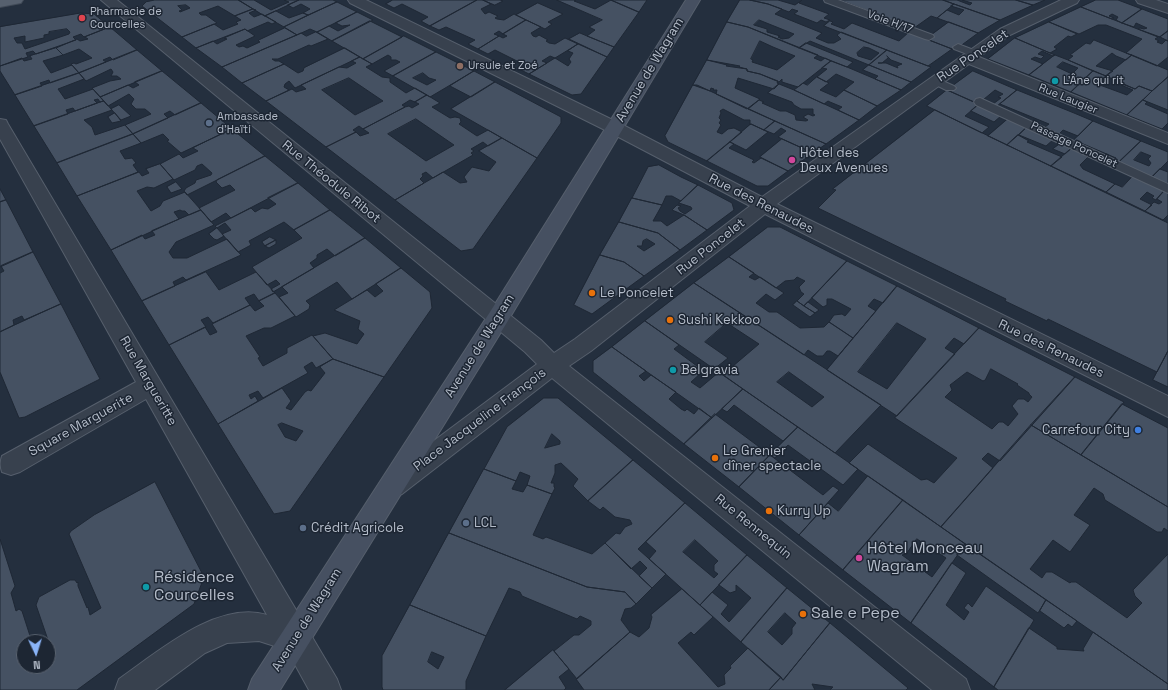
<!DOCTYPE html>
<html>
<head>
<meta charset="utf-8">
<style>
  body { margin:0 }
  #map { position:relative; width:1168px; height:690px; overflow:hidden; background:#242f3e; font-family:"Space Grotesk",sans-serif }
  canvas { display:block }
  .north { position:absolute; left:16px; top:634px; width:40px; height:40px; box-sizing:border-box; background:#1d2633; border:1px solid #59626f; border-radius:50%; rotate:176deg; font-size:11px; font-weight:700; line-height:16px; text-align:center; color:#b4bcc9 }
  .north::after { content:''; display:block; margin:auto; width:14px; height:18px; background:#8ab4f8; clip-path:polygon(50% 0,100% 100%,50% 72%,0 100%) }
</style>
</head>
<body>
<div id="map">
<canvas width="1168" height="690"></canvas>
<div class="north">N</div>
</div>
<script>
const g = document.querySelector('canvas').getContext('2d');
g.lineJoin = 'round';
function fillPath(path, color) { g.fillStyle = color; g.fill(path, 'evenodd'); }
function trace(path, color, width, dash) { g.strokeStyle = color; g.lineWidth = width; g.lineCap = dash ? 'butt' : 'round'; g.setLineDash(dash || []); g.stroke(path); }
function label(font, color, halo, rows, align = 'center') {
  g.font = font + ' "Space Grotesk",sans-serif'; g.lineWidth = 3; g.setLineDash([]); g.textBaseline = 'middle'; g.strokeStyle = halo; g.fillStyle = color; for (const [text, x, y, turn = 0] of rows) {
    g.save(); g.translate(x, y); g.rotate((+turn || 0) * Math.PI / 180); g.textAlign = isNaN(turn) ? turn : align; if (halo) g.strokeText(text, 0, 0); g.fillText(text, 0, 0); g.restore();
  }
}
const building = new Path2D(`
  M155,0H238L253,9L235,16L218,6L199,13L201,15H206L217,23L182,37L142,6L146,2ZM186,5L190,8L180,12L179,11L182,10L178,6Z
  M239,0H254L271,10L289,2L284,0H299L265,16Z
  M299,0H333L337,2L308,15L303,13L310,9L301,4L293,8L288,5Z
  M393,0H477L430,26L421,21L428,17L402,4L394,8L386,4Z
  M477,0H483L491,4L481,9L485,14L489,12L498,16L495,18L497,19L504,20L514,14L526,20L503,34L499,31L494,34L499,36L478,49L468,44L475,40L446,27L439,30L430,26Z
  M483,0H500L503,1L495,5Z
  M557,0H576L574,1L595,9L611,0L639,12L614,47L587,36L595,30L589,27L602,20Z
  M611,0H647L639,12Z
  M740,0H750L768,4L782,9L775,14L822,33L816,38L828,43H834L841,39L837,35L841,32L887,50L869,65L810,41L799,48L748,27L727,22ZM759,20L794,34L789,38L782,39L778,37L780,36L767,32V29L754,25ZM864,47L869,48L879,53L871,60L858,56L857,53Z
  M750,0H778L795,5L802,0L799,3L829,14L824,18L830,20L826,22L821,20L817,23L794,14L798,11L792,9L789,12L768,4Z
  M840,0H943L954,4L937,18L931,16L914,28Z
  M943,0H957L970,5L972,3L962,0H1016L1033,5L1000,20Z
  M1016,0H1045L1033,5Z
  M1096,0H1118L1142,9L1122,23L1116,20L1118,17L1112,14L1109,16L1114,18L1112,19L1081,7Z
  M337,2L357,12L317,32L310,29L297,35L284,27Z
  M538,3L563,14L548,22L552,24L545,29L516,15Z
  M954,4L1000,20L978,33L937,18L947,10L959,15L964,10L951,6Z
  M1081,7L1158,37L1155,39L1159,41L1157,42L1162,44L1166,40L1168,41V57L1157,66L1126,53L1142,39L1106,25H1098L1079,34L1049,22Z
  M253,9L256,10L249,13L254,17L262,14L276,22L272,24L268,22L247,31L245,29L196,48L182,37L214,24L223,30L238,24L236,22L241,20L235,16Z
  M1142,9L1168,19V31L1160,37L1138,29L1140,28L1144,29L1147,28L1136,23L1134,27L1122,23Z
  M276,11L289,18L303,13L308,15L284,27L265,16Z
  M357,12L373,20L332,41L317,32L329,26L338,31L350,25L342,26L336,23Z
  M81,13L94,14L110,27L84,37L81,34L73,37L76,40L36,54L33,51L26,53L28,57L0,66V27ZM67,29L70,32L69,34L25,49L22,43H17L14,38L25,36V42L44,38V35L49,34V32Z
  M526,20L541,27L531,33L533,36L536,37L539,35L548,40L546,41L549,43L555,44L565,38L578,44L555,58L550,56L542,61L547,63L529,74L519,69L525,65L495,50L488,54L478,49L499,36L503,38L507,36L503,34Z
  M370,21L402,37L363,59L332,41Z
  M830,21L833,22L831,24L844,29L852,23L899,41L909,32L952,49L928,66L824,26Z
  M727,22L748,27L818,55L814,58L821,61L825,58L831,61L798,87L782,82V79L779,82L760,74L747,71V69L739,67L740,66L707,60ZM760,41L773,47L795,56L777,70L752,62L753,60L751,59Z
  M949,22L978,33L955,50L926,39Z
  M1049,22L1077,34L1071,37L1068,36L1054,47L1057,49L1050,53L1015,38Z
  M110,27L137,50L113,60L110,57L103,60L106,62L79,73L71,64L74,63L76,64L92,58L79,49L63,55L56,48L77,39L80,41L88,39L85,37Z
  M285,28L297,35L222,67L196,48L213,41L217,44L227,39L224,38L245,29L255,36L236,45L239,47L243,46L247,48L260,42L258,41L259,40Z
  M1168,31V41L1160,37Z
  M316,32L328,39L311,46L309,45L278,59H272L275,61H279L284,64L242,83L222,67L301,33L306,36Z
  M580,33L587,36L614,47L607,57L569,39Z
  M404,36L436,52L393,76L384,71L400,62L396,60H391V57L388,55L372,64L363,59Z
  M1015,38L1050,53L1055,55L1053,56L1042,51L1038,54L1044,56L1041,59L1035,57L1031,59L1043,64L1029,75L988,59Z
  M1094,40L1126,53L1132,55L1126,60L1116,56L1112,53L1096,66L1113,71L1106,76L1068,60L1073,56L1070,55L1086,43L1090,44Z
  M806,43L853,62L847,67L799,48Z
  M578,44L607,57L581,94L572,95L529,74L555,58L568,66L571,62L569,59L573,53L568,51Z
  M56,48L63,55L43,61L51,73L72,65L79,73L50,83L49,80L40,83L42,86L15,95L0,71V66L22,58L24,61L32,59L30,56Z
  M345,48L360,57L295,88L289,81L285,84L284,87L289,90L266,101L242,83L284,64L298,73L303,71L304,68Z
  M137,50L162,71L100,97L92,88L110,81L121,79L117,76H111L113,72L111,69L86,81L79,73Z
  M887,50L928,66L931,67L911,82L869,65ZM887,56L891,60L902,64L897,66L898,68L886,63H878H882L888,58Z
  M436,52L474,71L430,97L393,76ZM423,73L429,78L436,80L427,85L413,78Z
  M1055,55L1068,60L1093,71L1071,92L1029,75ZM1063,62L1078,68L1072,74L1057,67Z
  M1132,55L1168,70V77L1152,91L1139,86L1135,89L1106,76Z
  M360,57L372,64L366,67L382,77L390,78V82L406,93L415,88L427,95L415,102L410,100L402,105L405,107L363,129L359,126L353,130L356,132L326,147L266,101L292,89L296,92L306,89L301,85L339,67L347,68L356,63L352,61ZM349,78L383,101L355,115L322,90Z
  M707,60L727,65L726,66L747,69V71L760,74L778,81L777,83L779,84L774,89L738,78L735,88L760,99L747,109L716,94L717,90H713L714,89L711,88L710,91L693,85Z
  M831,61L847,67L901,90L877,106L844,90L854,82L836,74L826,82L817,77L827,69L822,68Z
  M869,65L911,82L901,90L875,79L878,76L863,70Z
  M162,71L201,103L175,115L170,111L164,114L168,118L133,134L125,125L151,114L145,109H136L131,104L134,99L129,94L108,106L100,97L128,85L133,88L139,85L135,82Z
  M474,71L495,82L471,97L450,86Z
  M973,71L1017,90L997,106L993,104L1001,98L998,97L1003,94L995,90L978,104L947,90Z
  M1093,71L1106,76L1097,84L1127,95L1133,90L1121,85L1122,84L1135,89L1139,86L1152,91L1127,115L1071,92Z
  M79,73L84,79L58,89L65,99L93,89L104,101L100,102L98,99L94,100L97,103L75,111L73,108L66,110L68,114L34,126L15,95Z
  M817,77L829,83L820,90L836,97L844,90L877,106L859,120L838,110L842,107L830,102L828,101L824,104L794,90L803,83L807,85Z
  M1168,77V110L1143,100L1152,91Z
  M495,82L561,117V123L537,158L451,109Z
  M779,84L794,90L859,120L826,144L748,109L759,100L764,102L762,103L780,111H786L795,115L796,120L806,121L808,120L803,117L808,114L813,116L815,115L813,114V109H801L794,105L792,102L768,93Z
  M693,85H697L775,121L764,130L751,124L750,125V120H744L723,109L720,111L721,113L719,118L721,120L719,123L721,125L717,132L722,134L728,129L734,128L742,132L707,161L668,142L665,136Z
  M947,90L979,104L965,116L989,127L982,133L927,106Z
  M1017,90L1074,113L1093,121L1078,136L1063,130L1059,134L1045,127L1049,124L1000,104Z
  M427,95L440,103L432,107L450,118L455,117L460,118L461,122L459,124L477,136L488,130L502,138L488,146L483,142L471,149L474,151L471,153L473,155L433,178L426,172L422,174L423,176L420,179L424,183L395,200L326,147L356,132L360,136L369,133L363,129L405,107L409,106L412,108L419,104L415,102ZM416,119L454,145L426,161L388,134Z
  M1143,100L1147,102L1145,104L1168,114V123L1162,129L1127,115Z
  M104,101L112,110L84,120L92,127L95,135L125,125L133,134L57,163L34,126Z
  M201,103L232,129L181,153L167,141L169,140L163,134L141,143L133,134Z
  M979,104L1002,115L994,122L971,111Z
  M119,105L131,116L121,120L111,109Z
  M935,110L1168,223V351L1157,372L1048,319L1047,321L1005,301L1006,299L818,208L836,190L833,189Z
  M115,113L121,121L112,123L108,117Z
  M1009,118L1027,127L1007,145L988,136Z
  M775,121L826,144L813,153L778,137L786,131L781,128L774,134L764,130Z
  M1093,121L1141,141L1119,162L1114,159L1116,158L1074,140Z
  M751,124L768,132L746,150L730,142Z
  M1027,127L1054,139L1046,146L1019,135Z
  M232,129L265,156L187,195L184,191L186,188L195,183L196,180L211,175L212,173L202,164L197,166L195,170L174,180L160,164L179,154L183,158L198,151L193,148Z
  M133,134L141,143L120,151L125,159L132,158L136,163L133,165L138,172L77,196L57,163Z
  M1018,135L1029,141L1027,142L1062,157L1051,166L1007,145Z
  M502,138L537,158L473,249L461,251L395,200L443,172L460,183L467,182L464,177L472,167L489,171L496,162L479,151Z
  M782,139L813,153L788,171L760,157Z
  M1141,141L1168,152V161L1152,177L1119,162ZM1141,152L1151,156L1148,159L1151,163L1149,166L1134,160Z
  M730,142L734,144L729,148L754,160L752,162L754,163L761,158L788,171L768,186H757L707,161Z
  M1061,143L1072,148L1065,154L1053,149Z
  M1072,148L1088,157L1080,165L1083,169L1115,184L1106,192L1051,166Z
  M265,156L298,183L231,218L226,213L211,222L199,208L235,190L230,185L222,188L216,182L217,180Z
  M160,164L173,179L154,188L147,187L137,191L151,211L160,206L163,201L185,192L201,210L189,215L185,211H182L180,210L174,212L179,219L111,250L77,196L139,172L142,176L149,173L146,169Z
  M659,165L681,177L698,185L681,201L672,196H666L662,205L632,198L648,167Z
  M1160,169L1168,172V184L1152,177Z
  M1133,176L1164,191L1156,200L1152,198L1154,196L1147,192L1140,199L1152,205L1145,211L1106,192L1115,184L1122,187Z
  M176,182L182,189L171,193L167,187Z
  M298,183L330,210L294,230L284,222L249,241L251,245L238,252L222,234L231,230L225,223L217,228L215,226L251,208L255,212L262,208L268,209L276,204L268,198Z
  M698,185L732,203L734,210L707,230L684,215L672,210L677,205L681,206L678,208L680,211L685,214L692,209L691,207L679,203Z
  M0,189L6,200L0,202Z
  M1164,191L1168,193V215L1163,220L1145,211L1154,202L1159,204L1162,202L1157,199Z
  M632,198L662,205L653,221H661L667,226L684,215L707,230L680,250L658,233L619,222Z
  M6,200L33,252L0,267V202Z
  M201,210L214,225L176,242L169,252L173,258H187L227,239L241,255L186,280L183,277L173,282L175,286L142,301L111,250L142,235L145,239L155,235L152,231Z
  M330,210L365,238L335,256L327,249L317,255V258L310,263L314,268L273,292L271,289L280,284L276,280L267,285L252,267L302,238L294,230Z
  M619,222L658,233L680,250L644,276L624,262L600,255ZM647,239L655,244L644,251L637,246H642L643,241Z
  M768,227H780L847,261L804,306L797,301L804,294L801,292L799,287L805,281L797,277L794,280L785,281L776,288L729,257Z
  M217,228L224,236L217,240L214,239L209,234Z
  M270,237L276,240L265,246L262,242Z
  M365,238L401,268L352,299L337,282L306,301L310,305L309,309L296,317L279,297L288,293L282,287Z
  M276,240V244L269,248L265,246Z
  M33,252L61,304L24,320L22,316L13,320L14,325L0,332V273L4,271L1,266Z
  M600,255L624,262L644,276L592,314L574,305Z
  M729,257L754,273L749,277L755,280L760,277L784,293L775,300L766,294L756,303L769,312H777L800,328L824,327L829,322L853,338L838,356L830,351H827L823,356H817L808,350L804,355L694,283Z
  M847,261L897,286L883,303L874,299L868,306L876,311L853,338L829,322L834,315L842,314L845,316L851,309L832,299H827V305L823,307L812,298Z
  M401,268L430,292L432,308L384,377L333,359L313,336L325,333L357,344L364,334L358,329L360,321L334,310L367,290L375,297L383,291L376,284Z
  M206,272L219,290L256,272L275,293L259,301L254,294L245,298L250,305L213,323L208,317L201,320L206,327L169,345L142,301Z
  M694,283L722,301L881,405L835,453L645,321ZM727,323L759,344L726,372L718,366L728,358L705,342ZM789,372L824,397L812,407L777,382Z
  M897,286L979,328L964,344L954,338L945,348L955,354L897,416L827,370ZM897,323L926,339L887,389L858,372Z
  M275,293L295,316L271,328H264L246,336L260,357L258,358L263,366L287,353V348L312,335L333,359L316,368L312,362L304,367L308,373L263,398L258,391L249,395L251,399L255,396L258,401L218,424L169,345L205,327L210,335L217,332L212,324L250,305L255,311L264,306L259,301Z
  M797,301L804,306L815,313L810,317L793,305Z
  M808,302L819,310L815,313L804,306Z
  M61,304L100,379L25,417L19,418L0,372V332Z
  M645,321L679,345L674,349L701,369L702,372L691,382L700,388L719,372L743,389L712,418L612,347Z
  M979,328L1075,377L1000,461L988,453L982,459L993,468L941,527L849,463L868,444L921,480L927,479L934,483L957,458L895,418ZM991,369L1018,384L1017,385L1029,393V394L1032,397L1028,402L1024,399H1018L1012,406L1018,414L1008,426L1003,422H999L992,429L945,397L952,390L950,385L967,372L983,381L985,380Z
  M612,347L646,371L639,376L644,381L651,375L676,392L669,399L681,409L685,411L687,409L694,414L699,408L712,418L684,444L593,372V361Z
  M1168,351V387L1153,380Z
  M333,359L384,377L290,511L274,514L218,424L282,388L291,401L286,408L291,410L305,392L308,390L311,391L325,373L320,367ZM282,423L303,431L296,441L285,437L278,425Z
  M1075,377L1124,402L1081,455L1031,425Z
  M743,389L798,427L783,441L734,405L727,412L722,409Z
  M544,398H558L633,460L588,501L573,486L578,479L561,463L555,465V473L551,483H554V487L555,488L552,494L527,485L530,476L520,472L516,481L484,469L507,427ZM552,434L560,441V444L545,448Z
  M1122,404L1168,428V507L1081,455Z
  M715,414L770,455L739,487L684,444Z
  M1031,425L1168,507V531L1164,528L1162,532H1157L1105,500L1103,494L1094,488L1074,515L1090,525L1070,552L1053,540L1030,569L1042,578L1046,572H1052L1070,583L1071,582H1076L1127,618L1142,603L1135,596L1133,590L1168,554V684L941,527Z
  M798,427L858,469L843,485L788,445L775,458L770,455Z
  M770,455L823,495L833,486L839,490L799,535L739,487Z
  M633,460L685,503L638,549L666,574L652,588L639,576L647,568L640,561L631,569L605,543L616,533L620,534L625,527L632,524L630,520L615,517L603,507L600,510L588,501Z
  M484,469L516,481L512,489L523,492L527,485L552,494L533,535L543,539L546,537L592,554L605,543L652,588L636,604L625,592L587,587L449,533Z
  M868,476L903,500L843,570L799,535L828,503L838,511Z
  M155,482L204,577L194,604L77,690H0V539L15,586L11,593L16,611L19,609L22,611L32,642H24V666H48V642H44L48,640L36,605L39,597L70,580H75L77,583L78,582V586L87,608L88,607L90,615L101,608L69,534L71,531L94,515Z
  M903,500L965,544L911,623L843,570ZM917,539L946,558L932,577L902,555L906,554Z
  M685,503L747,555L700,605L649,559L656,551L646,542ZM695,540L718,561L714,565V571L718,574L714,578L683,552Z
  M449,533L587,587L625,592L636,604L631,608L625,609L621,620L630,632L577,679L554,651L574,635H579L591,625V621L580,616L577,619L522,596L520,592L509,588L486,636L410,605Z
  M965,544L1046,600L1038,613L957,555Z
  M747,555L787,588L741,642L700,605L712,592L728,605L721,614L729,622L751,598L736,585V591L730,593L719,585Z
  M952,563L966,573L946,605L964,620L969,612L964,608L968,603L972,607L986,586L1034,620L994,687L911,623Z
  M787,588L830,623L783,680L741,642ZM785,613L796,623L792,628V634L782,645L768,632Z
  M682,589L713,617L694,635L691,632L678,643L718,687L725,684L724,675L731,668L730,666L748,648L781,677L769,690H584L576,679L630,632L639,637L649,628L652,617L651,615Z
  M1046,600L1077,621L1072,627L1068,624L1064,628L1040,611Z
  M410,605L486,636L466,681V690H383L382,687V656ZM432,652L444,657L438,669L428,662Z
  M830,623L908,688L906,690H830L833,687L812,684L815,690H769L781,677L783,680Z
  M1029,628L1057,647V649L1084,651L1083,649L1093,632L1168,684V690H998L994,687Z
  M553,650L569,669L559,677L566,688L564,690H505Z`);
fillPath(building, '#455162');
trace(building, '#1f2835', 1);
const lane = new Path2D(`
  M824,0H838L933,35L934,37L929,40L925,39L825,2Z
  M958,44L979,52L981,54L975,57L954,49L953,47Z
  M936,78L954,86L956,88L954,90H946L932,83L930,81L932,79Z
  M980,98L1168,184V193L976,105L974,102L976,99Z`);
const street = new Path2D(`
  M101,0H117L541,340L554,353L575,339L750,206L609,132L350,3L348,0H366L621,124L762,197L1000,29L1061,0H1079L1077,3L1010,35L979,57L1168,133V144L969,64L777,204L1168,396V417L765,214L591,351L569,366L966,679L970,690H932L552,378L402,494L393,497L384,494L380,486L384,478L537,364L525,352Z
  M1136,0H1156L1168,4V13L1138,3Z
  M0,119L6,120L8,124L337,679L341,690H309L287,650L259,641L227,643L205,653L155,690H115L119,679C158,652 217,600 267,615L146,399L20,472L11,475L2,472C0,466 0,462 2,456L136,382L0,139Z`);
const secondary = new Path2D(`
  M686,0H700L506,324L280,690H248L252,679L490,312Z`);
const primary = new Path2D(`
  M0,0H23L21,3L0,7Z`);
trace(lane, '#565f6c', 2);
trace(street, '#565f6c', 2);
trace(secondary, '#565f6c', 2);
trace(primary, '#414a57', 2);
fillPath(lane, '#38414e');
fillPath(street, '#38414e');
fillPath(secondary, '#465061');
fillPath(primary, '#56606e');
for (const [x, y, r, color] of [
  [82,18,4,"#e0444e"],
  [460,66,4,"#8d6e63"],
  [1055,81,4,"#0f9aa8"],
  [209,123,4,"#5c6f8a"],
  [792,160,4,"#d1479c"],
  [592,293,4,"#e8710a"],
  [670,320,4,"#e8710a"],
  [673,370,4,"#0f9aa8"],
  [1138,430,4,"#3f7fe0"],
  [715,458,4,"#e8710a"],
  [769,511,4,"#e8710a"],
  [466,523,4,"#5c6f8a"],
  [303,528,4,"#5c6f8a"],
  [859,558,4,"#d1479c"],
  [146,587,4,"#0f9aa8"],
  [803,614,4,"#e8710a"]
]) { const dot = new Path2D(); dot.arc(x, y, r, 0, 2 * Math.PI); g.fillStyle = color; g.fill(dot); trace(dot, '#1d2633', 1.5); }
label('11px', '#b4bcc9', '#1d2633', [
  ["Pharmacie de",90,12],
  ["Courcelles",90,25],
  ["Ursule et Zoé",468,66],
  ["L'Âne qui rit",1063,81],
  ["Ambassade",217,117],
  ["d'Haïti",217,130]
], 'left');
label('11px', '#b4bcc9', '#1d2633', [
  ["Voie H/17",890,22,20],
  ["Rue Laugier",1068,99,22],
  ["Passage Poncelet",1074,145,25]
]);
label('13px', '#b4bcc9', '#1d2633', [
  ["Rue Poncelet",973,56,-34],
  ["Avenue de Wagram",650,70,-59],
  ["Rue Théodule Ribot",331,182,39],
  ["Rue des Renaudes",761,204,27],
  ["Rue Poncelet",711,247,-38],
  ["Avenue de Wagram",480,346,-58],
  ["Rue des Renaudes",1051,349,26],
  ["Rue Margueritte",148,381,60],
  ["Place Jacqueline François",480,420,-37],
  ["Square Marguerite",81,425,-29],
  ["Rue Rennequin",753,527,39],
  ["Avenue de Wagram",307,620,-58]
]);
label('13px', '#b4bcc9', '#1d2633', [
  ["Hôtel des",800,153],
  ["Deux Avenues",800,168],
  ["Le Poncelet",600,293],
  ["Sushi Kekkoo",678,320],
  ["Belgravia",681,370],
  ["Carrefour City",1130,430,"right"],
  ["Le Grenier",723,451],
  ["dîner spectacle",723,466],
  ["Kurry Up",777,511],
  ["LCL",474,523],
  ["Crédit Agricole",311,528]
], 'left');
label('16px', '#b4bcc9', '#1d2633', [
  ["Hôtel Monceau",867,549],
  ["Wagram",867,567],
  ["Résidence",154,578],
  ["Courcelles",154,596],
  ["Sale e Pepe",811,614]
], 'left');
</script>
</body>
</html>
